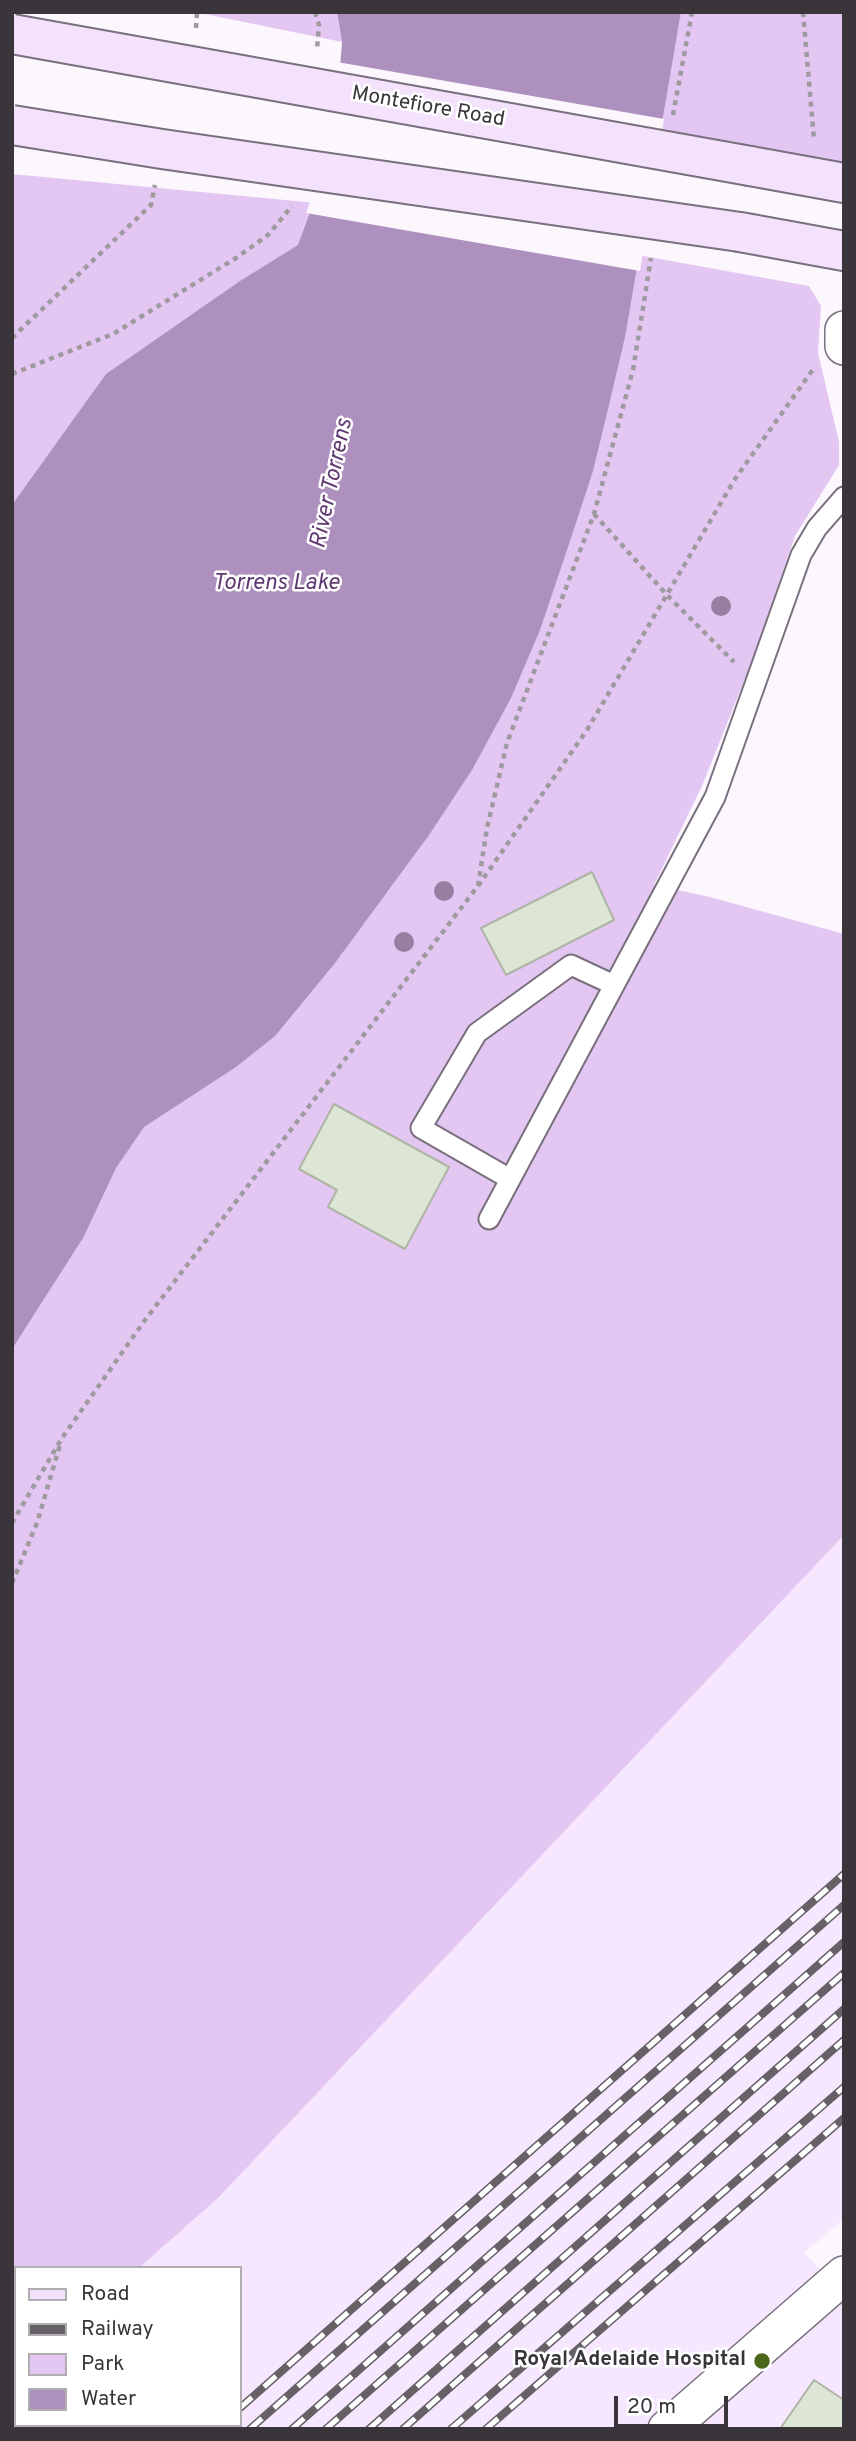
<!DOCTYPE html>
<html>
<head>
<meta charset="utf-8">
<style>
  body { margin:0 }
  #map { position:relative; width:856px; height:2441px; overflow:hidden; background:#fbf7fd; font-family:Overpass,sans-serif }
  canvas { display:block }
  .frame { position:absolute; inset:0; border:14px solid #39353b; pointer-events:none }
  .legend { position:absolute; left:14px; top:2266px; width:228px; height:161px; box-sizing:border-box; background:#fff; border:2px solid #b0aeb1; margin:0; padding:9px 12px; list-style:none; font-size:21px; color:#39353b }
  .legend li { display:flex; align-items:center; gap:14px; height:35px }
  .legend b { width:35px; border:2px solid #b0aeb1 }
  .scale { position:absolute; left:614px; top:2396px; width:114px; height:32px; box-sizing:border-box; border:4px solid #39353b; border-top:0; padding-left:9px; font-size:21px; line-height:24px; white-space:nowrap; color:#39353b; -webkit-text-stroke:5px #fff; paint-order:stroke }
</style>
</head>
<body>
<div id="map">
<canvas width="856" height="2441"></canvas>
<div class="frame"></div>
<ul class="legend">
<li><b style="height:9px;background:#f4e2fd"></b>Road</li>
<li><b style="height:9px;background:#656167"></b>Railway</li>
<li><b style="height:19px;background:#e3c6f2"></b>Park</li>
<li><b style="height:19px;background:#ae90be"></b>Water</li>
</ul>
<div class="scale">20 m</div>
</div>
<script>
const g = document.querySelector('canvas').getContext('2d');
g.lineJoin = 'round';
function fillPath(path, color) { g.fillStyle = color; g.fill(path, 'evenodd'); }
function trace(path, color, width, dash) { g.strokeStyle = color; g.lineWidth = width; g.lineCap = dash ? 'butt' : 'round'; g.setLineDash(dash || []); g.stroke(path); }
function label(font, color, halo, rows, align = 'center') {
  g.font = font + ' Overpass,sans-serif'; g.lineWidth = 5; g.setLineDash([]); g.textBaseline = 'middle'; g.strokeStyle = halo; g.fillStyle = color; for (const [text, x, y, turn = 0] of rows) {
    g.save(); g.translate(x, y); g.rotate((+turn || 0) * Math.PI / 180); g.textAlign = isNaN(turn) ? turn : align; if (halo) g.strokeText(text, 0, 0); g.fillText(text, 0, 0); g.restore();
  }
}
fillPath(new Path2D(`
  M844,1535V2219L804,2253L844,2294V2429H12V2379L16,2376V2425H240V2268H139L219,2197Z`), '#f6e7fe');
fillPath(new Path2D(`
  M195,12H337L342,42Z
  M681,12H844V183L658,137Z
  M12,174L390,210L809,286L821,306L818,353L839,442V465L795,536L750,666L702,786L654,885L710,897L844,934V1535L219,2197L139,2268H16V2375L12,2379Z`), '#e3c6f2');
fillPath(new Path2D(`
  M337,12H681L625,337L609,405L593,471L569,544L540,630L511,698L472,770L429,835L335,963L275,1036L236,1067L144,1127L116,1168L83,1238L12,1349V505L106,374L240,281L298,245L334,147L342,42Z`), '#ae90be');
fillPath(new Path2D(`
  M337,62L664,119L640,271L306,213L331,146Z`), '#fbf7fd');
const building = new Path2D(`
  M592,872L614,920L506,975L481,928Z
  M334,1104L449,1167L405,1249L328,1207L337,1190L299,1169Z
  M814,2380L844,2400V2429H780Z`);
fillPath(building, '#dde5d4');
trace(building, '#aeb5a5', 2);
const lane = new Path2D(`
  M510,1179L421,1128L477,1033L571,965L614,985
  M489,1219L715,797L801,555L817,528L844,497`);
const street = new Path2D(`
  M844,330V346
  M667,2429L844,2275`);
const secondary = new Path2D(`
  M750,166L844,183
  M740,232L844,251`);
trace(lane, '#79707e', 23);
trace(street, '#79707e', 40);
trace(secondary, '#79707e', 42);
trace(new Path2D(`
  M315,12L319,25L317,49
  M803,12L814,140
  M196,28L197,12
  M673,115L692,12
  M12,338L151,205L155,185
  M12,374L113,334L236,258L268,235L292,206
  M594,514L667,595L734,662
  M478,886L587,730L735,479L814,368
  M12,1523L62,1438L145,1320L478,886L487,828L507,743L594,514L633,370L651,258
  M12,1583L37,1523L60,1445`), '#9e9aa0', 4.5, [5, 5]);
trace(lane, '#fff', 19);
trace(street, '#fff', 37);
trace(secondary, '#f4e2fd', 38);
const rail = new Path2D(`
  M240,2408L844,1874
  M216,2429L220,2425
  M250,2429L844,1905
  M292,2429L844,1942
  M326,2429L844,1973
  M369,2429L844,2009
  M403,2429L844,2040
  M451,2429L844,2087
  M486,2429L844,2118`);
trace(rail, '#656167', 8);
trace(rail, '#fff', 5, [16]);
const secondaryBridge = new Path2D(`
  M12,34L750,166
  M12,125L162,149L740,232`);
trace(secondaryBridge, '#79707e', 42, []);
trace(secondaryBridge, '#f4e2fd', 38);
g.fillStyle = '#967fa1';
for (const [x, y] of [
  [721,606],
  [444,891],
  [404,942]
]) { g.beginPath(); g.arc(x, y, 10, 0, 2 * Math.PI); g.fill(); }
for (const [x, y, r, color] of [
  [762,2361,9,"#4b6618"]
]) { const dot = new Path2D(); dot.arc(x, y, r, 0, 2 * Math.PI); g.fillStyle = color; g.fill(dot); trace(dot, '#fff', 2.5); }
label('21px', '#39353b', '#fff', [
  ["Montefiore Road",428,108,10]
]);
label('bold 21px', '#39353b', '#fff', [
  ["Royal Adelaide Hospital",746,2361]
], 'right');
label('italic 23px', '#603973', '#fff', [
  ["River Torrens",333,484,-78],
  ["Torrens Lake",276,584]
]);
</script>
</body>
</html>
